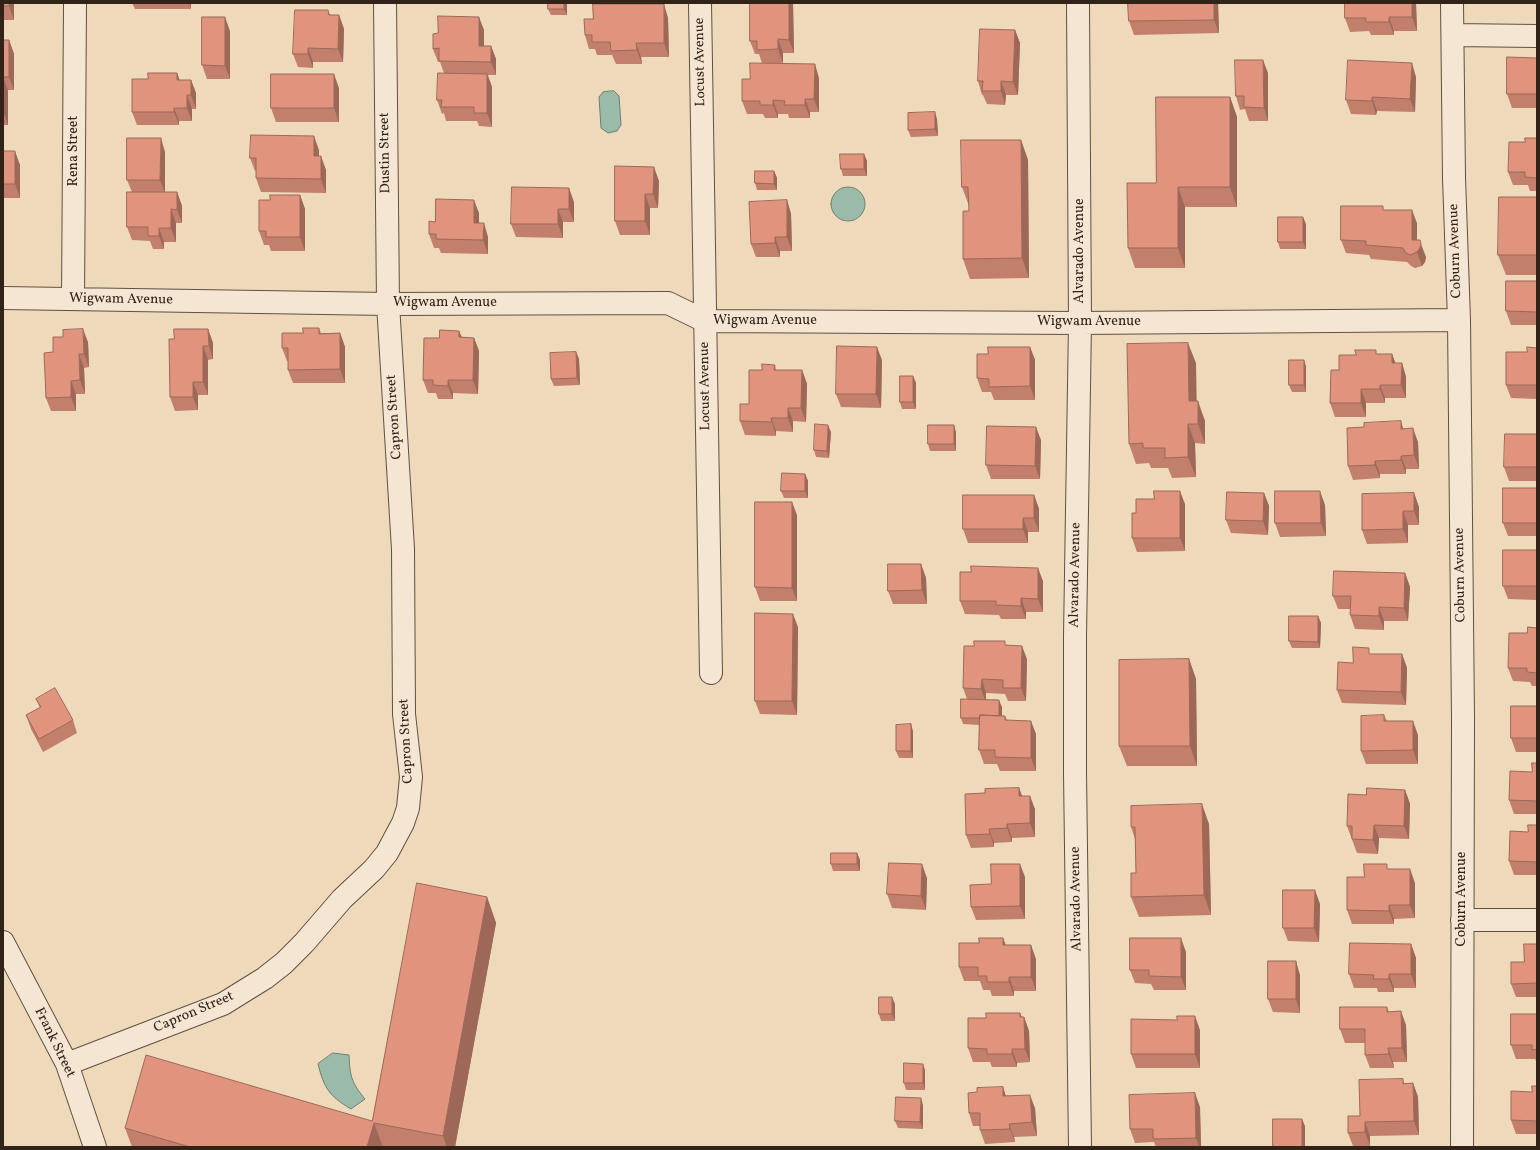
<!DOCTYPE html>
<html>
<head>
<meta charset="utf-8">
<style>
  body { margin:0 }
  #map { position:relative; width:1540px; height:1150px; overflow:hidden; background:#eed9ba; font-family:Vollkorn,serif }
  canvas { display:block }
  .frame { position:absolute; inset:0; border:4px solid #312318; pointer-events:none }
</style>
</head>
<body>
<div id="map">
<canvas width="1540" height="1150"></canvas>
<div class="frame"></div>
</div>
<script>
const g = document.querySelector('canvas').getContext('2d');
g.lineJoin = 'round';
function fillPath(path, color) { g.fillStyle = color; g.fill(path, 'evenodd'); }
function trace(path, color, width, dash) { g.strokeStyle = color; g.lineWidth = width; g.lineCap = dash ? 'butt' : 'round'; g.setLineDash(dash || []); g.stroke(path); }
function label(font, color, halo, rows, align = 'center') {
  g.font = font + ' Vollkorn,serif'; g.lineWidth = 3; g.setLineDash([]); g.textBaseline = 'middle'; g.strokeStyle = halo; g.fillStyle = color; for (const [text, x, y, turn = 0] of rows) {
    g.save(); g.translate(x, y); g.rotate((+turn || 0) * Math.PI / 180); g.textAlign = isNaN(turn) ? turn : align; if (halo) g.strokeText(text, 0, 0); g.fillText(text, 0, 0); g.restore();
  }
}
const water = new Path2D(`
  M614,91L619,96L621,125L617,131L608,133L601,128L599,97L603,92Z
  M831 204a17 17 0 1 1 34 0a17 17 0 1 1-34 0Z
  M333,1053L349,1055C350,1076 351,1082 365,1099L351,1109C329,1096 324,1088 318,1064Z`);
fillPath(water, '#9abbaa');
trace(water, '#707e70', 1);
const minor = new Path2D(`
  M700,3L711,673
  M1078,3L1080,323L1075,636V773L1080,1147
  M1452,3L1454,178L1459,320L1463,718L1462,1147
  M1453,35L1537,36
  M3,298L388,304L668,303L705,321L1080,323L1459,320
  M73,299L75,3
  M1462,920H1537
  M3,942L67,1064L95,1147
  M67,1064L223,1004L265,978L284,963L304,943L342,899L374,869L387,853L403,823L408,808L411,777L404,714L403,549L388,304L385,3`);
trace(minor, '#605040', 24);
trace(minor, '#f4e6d2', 22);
fillPath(new Path2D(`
  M3,3H14V20H3Z
  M132,3H191V9H135Z
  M548,3H567V15H551L548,9Z
  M793,3L794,53H783V63H762L759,54H755L750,41Z
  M1128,3H1218L1219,33L1134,35L1129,21Z
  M1416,3L1417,31H1394V35H1371L1369,31L1350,32L1345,18Z
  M328,10L330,15H339L344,29L343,62H313V68L298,67L293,54Z
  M668,18L669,57H641L642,64H616L612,55H597L595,49H589L585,35Z
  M484,30V46H491L496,59V75H488L492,87V127L479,126L477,121H446L444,113L442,114L437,100L444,73L440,62H438L433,49Z
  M1015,30L1020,43L1018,95H1006L1005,105L987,104L983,95H982L978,81Z
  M230,31V79H207L202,65Z
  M3,40H9L14,54V90H8V125H3Z
  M1537,58V108H1512L1507,94Z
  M177,73L179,80H191L196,93V109H192V121H179V125H137L132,112L148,79Z
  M1268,73V121H1249L1245,109L1240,110L1236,96Z
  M1416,77L1415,112L1377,111L1376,115L1351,114L1346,100Z
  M819,78V112H810V118H789L788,114H778V118H765L763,114H747L742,101Z
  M339,88V122H276L271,108Z
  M1230,97L1237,117V207H1185V268H1135L1128,248L1156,183Z
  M937,119L938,136L911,137L908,130Z
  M1537,138V191H1530L1528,185H1513L1508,172L1525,142Z
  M1021,140L1028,160L1029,278L970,279L963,259L969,211V206L962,187Z
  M319,150V156L326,170V193L261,192L256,178V171H255L250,158Z
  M3,151L20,165V198H3Z
  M165,152V192H177L182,206V223H176V242H164V249H153L150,241L132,240L127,227L132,192L127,180Z
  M864,154L867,161V176H843L841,169Z
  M774,171L777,178V190H757L755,183Z
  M659,181L658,208H650V235H620L615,221Z
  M300,195L305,209V251H271L269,245H264L259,231L270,200Z
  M1537,197V275H1506L1498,255Z
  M787,200L791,214L792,251H780V257H756L751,244Z
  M574,202V222H563V238L516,237L511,224Z
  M1384,210L1417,223V240L1426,257L1425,262L1422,266L1415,268L1411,266L1407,262L1371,259L1369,255L1346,253L1341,240Z
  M479,213V223L488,237V254L441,253L439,248H434L429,234L435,222Z
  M1306,224V249H1280L1278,242Z
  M1537,281V325H1511L1506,311Z
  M319,328L321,333H340L345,347V383H293L288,370V361H287L282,348L303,333Z
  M208,329L213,343V359L208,360V395H198V410L175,411L170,397L174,339Z
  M459,331L462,337L474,338L479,351L478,394L453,393V399H438L436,393H428L423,380L439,338Z
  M88,342L89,367L84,368L85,394H76V411H51L46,398L53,352Z
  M1030,347L1035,360V400H994L991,392H982L977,378L988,354Z
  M1537,348V399L1511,398L1506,385L1527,352Z
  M576,352L579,359L580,385L554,386L551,379Z
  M1378,354H1392L1395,363H1402L1406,377V398H1385V403H1366V417H1335L1330,403L1356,355Z
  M882,360L881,408L841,407L836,394Z
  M1304,360L1306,367V392H1292L1289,385Z
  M1196,363V401L1205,421V444L1195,443L1196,477L1172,478L1168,468H1151L1149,463L1136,464L1129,444Z
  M775,365L776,370H802L807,384L806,422L793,421V432L776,431V436L745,435L740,421L749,404L762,370Z
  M913,376L916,383V409H902L900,402Z
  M1403,429L1418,442L1419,469H1406V474H1380V478L1353,480L1348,466Z
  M831,432L829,458L816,457L814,450Z
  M956,432V451H930L928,444Z
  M1537,434V481H1509L1504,467Z
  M1041,440L1040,479H991L986,465Z
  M805,474L808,481V498H784L781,491Z
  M1537,488V536H1508L1503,523Z
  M1264,493L1269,506L1268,535L1231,533L1226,520Z
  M1414,493L1419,507V525H1408V543L1367,544L1362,530Z
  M1034,495L1039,509V532H1028V543H968L963,529Z
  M1185,504V551L1137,552L1132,538L1136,513Z
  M1325,505L1326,536L1280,537L1275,523Z
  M797,515V601H760L755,587Z
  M1537,550V600L1508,599L1503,586Z
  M921,564L926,578L927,604H893L888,591Z
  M1405,573L1410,587L1408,621H1384V630L1355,629L1350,615L1351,609H1338L1333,596Z
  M1043,581V612H1026V619H1001L999,615L965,614L960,601Z
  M1318,616L1321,623L1320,648H1292L1289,641Z
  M798,627L797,715L760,714L755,701Z
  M1537,628V686H1532L1530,682L1513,681L1508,668L1527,633Z
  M1006,645L1027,659L1026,701H1008L1005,694L986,693V700L1002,707V716H1005L1007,720L1036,734V771H1000L997,764H984L979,750V725L963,724L961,718L967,699L963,688L974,646Z
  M1372,654H1402L1407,668L1406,705L1342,703L1337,690L1353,663Z
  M1189,659L1196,679L1197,766H1127L1119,746Z
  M36,699L73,720L77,733L43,752L31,729L26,715L40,708Z
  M1537,706V752H1516L1511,738Z
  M1384,715L1387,721L1418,735V764H1366L1361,751Z
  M913,731V758H899L896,751Z
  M1537,763V814H1514L1509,800L1532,772Z
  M1019,788L1022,796L1035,809V837L1012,838V842L994,843V847L971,848L966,835L985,793Z
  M1405,790L1410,804L1409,839L1379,838L1378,854L1357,853L1347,826L1366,795Z
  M1209,824L1211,915L1139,917L1131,897L1136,873L1135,839L1131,827Z
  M1537,825V875H1514L1509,861L1528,832Z
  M857,853L860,860V871H833L831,864Z
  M1389,869L1415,883V918L1394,919V924H1352L1347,910L1364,877Z
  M1025,877V919L976,920L971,907L991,884Z
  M927,878L926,910L892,908L887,894Z
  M487,897L496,923L455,1147H132L125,1128L372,1121Z
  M1320,904L1319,942L1288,941L1283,928Z
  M1003,938L1006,945L1036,959V991H1014V996H992L990,990H983L980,981H964L959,967L979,943Z
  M1411,944L1416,958V988H1394V992H1378L1377,988H1354L1349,974Z
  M1537,944V997H1516L1511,984L1524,962Z
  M1186,952V990H1154L1151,984L1135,983L1130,970Z
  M1300,975V1013L1273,1012L1268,999Z
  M895,1004V1021H881L879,1014Z
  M1387,1007L1389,1012L1406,1025L1407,1062H1393L1394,1068H1370L1365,1055V1043H1345L1340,1029Z
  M1020,1013L1022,1017H1024L1029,1031L1030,1062L1017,1063V1067H992L990,1062H973L968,1048L986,1018Z
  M1537,1014V1063L1535,1059H1516L1511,1045Z
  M1200,1030V1068H1136L1131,1054Z
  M925,1070V1090H906L904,1083Z
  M1403,1079L1404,1083H1413L1418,1097L1419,1135L1370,1136V1146H1353L1348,1133L1360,1116Z
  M1537,1086V1134H1516L1511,1120L1532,1092Z
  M1003,1087L1006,1096L1035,1108L1037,1136L1014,1137L1015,1142L985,1144L980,1130V1126H973L969,1113L977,1092Z
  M923,1105V1129L898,1128L895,1121Z
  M1200,1107L1201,1147H1156L1154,1142L1135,1143L1130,1129Z`), '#c17f6c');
fillPath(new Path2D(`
  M9,3H14V20L9,6Z
  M189,3H191V9Z
  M564,3H567V15L564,9Z
  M789,3H793L794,53L789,40Z
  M1214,3H1218L1219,33L1214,20Z
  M1412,3H1416L1417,31L1412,17Z
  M664,4L668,18L669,57L664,43Z
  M339,15L344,29L343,62L338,49Z
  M225,17L230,31V79L225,66Z
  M479,17L484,30V59L479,46Z
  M1389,17L1394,31V35L1389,22Z
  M1015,30L1020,43L1018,95L1013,82Z
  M778,39L783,53V63L778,49Z
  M9,40L14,54V90L9,77Z
  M636,43L641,57L642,64L637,50Z
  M491,46L496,59V75L491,62Z
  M308,48L313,62V68L308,54Z
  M1263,60L1268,73V121L1264,108Z
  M1412,63L1416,77L1415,112L1410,99Z
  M815,64L819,78V112L814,99Z
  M177,73L182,86L177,80Z
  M334,74L339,88V122L334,108Z
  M487,74L492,87V127L487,113Z
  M3,77L8,90V125L3,111Z
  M191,80L196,93V109L191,95Z
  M1001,81L1006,95L1005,105L1001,91Z
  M187,95L192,109V121L187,108Z
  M1230,97L1237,117V207L1230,187Z
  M1372,97L1377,111L1376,115L1372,101Z
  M805,99L810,112V118L805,105Z
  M773,100L778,114V118L773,105Z
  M174,108L179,121V125L174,112Z
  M935,112L937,119L938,136L935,129Z
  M314,136L319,150V169L314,156Z
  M161,138L165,152V193L160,180Z
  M1021,140L1028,160L1029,278L1022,258Z
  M15,151L20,165V198L15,184Z
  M864,154L867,161V176L864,169Z
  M321,156L326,170V193L321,179Z
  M654,167L659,181L658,208L653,194Z
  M774,171L777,178V190L774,184Z
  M1178,187L1185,207V268L1178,248Z
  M569,188L574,202V222L569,209Z
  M177,192L182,206V223L177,210Z
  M645,194L650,208V235L645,221Z
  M300,195L305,209V251L300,237Z
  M474,200L479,213V237L474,223Z
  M787,200L791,214L792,251L787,237Z
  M171,209L176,223V242L171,228Z
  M558,209L563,222V238L558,224Z
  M1412,210L1417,223V254L1412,240Z
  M1303,217L1306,224V249L1303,242Z
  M484,223L488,237V254L483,240Z
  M159,228L164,242V249L159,236Z
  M775,237L780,251V257L775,243Z
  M1421,244L1426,257L1425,262L1422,266L1417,252Z
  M83,329L88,342L89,367L84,354Z
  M208,329L213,343V359L209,346Z
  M459,331L464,344L459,337Z
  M340,333L345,347V383L340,369Z
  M474,338L479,351L478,394L473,380Z
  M1188,343L1196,363L1197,421L1189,401Z
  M203,346L208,360V395L203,382Z
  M877,347L882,360L881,408L876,394Z
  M1030,347L1035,360V400L1030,386Z
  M576,352L579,359L580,385L577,378Z
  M79,354L84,368L85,394L80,380Z
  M1392,354L1397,367L1392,363Z
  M1304,360L1306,367V392L1304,385Z
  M1402,363L1406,377V398L1401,385Z
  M802,370L807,384L806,422L801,408Z
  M913,376L916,383V409L913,402Z
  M448,380L453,393V399L448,386Z
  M71,381L76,394V411L71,397Z
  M193,382L198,395V410L193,397Z
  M1380,385L1385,398V403L1380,389Z
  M1361,389L1366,403V417L1361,403Z
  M1198,401L1205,421V444L1198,424Z
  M788,408L793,421V432L788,418Z
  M771,418L776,431V436L772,422Z
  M1401,421L1405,435L1401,429Z
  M1188,424L1195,443L1196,477L1188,457Z
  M828,425L831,432L829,458L827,451Z
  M954,425L956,432V451L954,444Z
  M1036,427L1041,440L1040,479L1035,466Z
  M1413,428L1418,442L1419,469L1414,455Z
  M1401,456L1406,469V474L1401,460Z
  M1375,461L1380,474V478L1375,465Z
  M805,474L808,481V498L805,491Z
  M1180,491L1185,504V551L1180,538Z
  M1320,491L1325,505L1326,536L1321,523Z
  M1264,493L1269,506L1268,535L1263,521Z
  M1414,493L1419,507V525L1414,511Z
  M1034,495L1039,509V532L1034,518Z
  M792,502L797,515V601L792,588Z
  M1403,511L1408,525V543L1403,529Z
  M1023,518L1028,532V543L1023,529Z
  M921,564L926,578L927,604L922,590Z
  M1038,568L1043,581V612L1038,599Z
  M1405,573L1410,587L1408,621L1404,608Z
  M1021,598L1026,612V619L1021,606Z
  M1379,607L1384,621V630L1379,616Z
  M793,614L798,627L797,715L792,701Z
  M1318,616L1321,623L1320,648L1318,642Z
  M1022,646L1027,659L1026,701L1021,688Z
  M1402,654L1407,668L1406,705L1401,692Z
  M1189,659L1196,679L1197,766L1190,746Z
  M982,679L986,693V703L981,689Z
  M999,700L1002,707V725L999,718Z
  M1031,721L1036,734V771L1031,758Z
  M1413,721L1418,735V764L1413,750Z
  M911,724L913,731V758L911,751Z
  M1019,788L1024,801L1019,796Z
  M1405,790L1410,804L1409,839L1404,826Z
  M1030,796L1035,809V837L1030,823Z
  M1202,804L1209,824L1211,915L1204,895Z
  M1007,824L1012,838V842L1007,828Z
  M1374,825L1379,838L1378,854L1373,840Z
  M989,829L994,843V847L990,834Z
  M857,853L860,860V871L857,864Z
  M922,864L927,878L926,910L921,896Z
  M1020,864L1025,877V919L1020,906Z
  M1410,869L1415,883V918L1410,905Z
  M1315,890L1320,904L1319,942L1314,928Z
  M487,897L496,923L455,1147H447L443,1136Z
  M1389,905L1394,919V924L1389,911Z
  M1003,938L1008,952L1003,945Z
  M1181,938L1186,952V990L1181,977Z
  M1411,944L1416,958V988L1411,974Z
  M1031,945L1036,959V991L1031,977Z
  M1296,961L1300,975V1013L1296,999Z
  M1389,974L1394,988V992L1389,979Z
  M1009,977L1014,991V996L1009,982Z
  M892,997L895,1004V1021L892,1014Z
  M1401,1011L1406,1025L1407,1062L1402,1048Z
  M1020,1013L1024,1025V1017L1029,1031L1030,1062L1025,1049L1020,1017Z
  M1195,1016L1200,1030V1068L1195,1054Z
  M1388,1048L1393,1062L1394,1068L1389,1054Z
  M1012,1049L1017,1063V1067L1012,1054Z
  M923,1064L925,1070V1090L923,1083Z
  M1413,1083L1418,1097L1419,1135L1414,1121Z
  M1003,1087L1007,1101L1003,1096Z
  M1195,1093L1200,1107L1201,1147H1199L1196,1138Z
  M1030,1095L1035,1108L1037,1136L1032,1122Z
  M921,1098L923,1105V1129L920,1122Z
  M1302,1119L1305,1126V1147H1302Z
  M1365,1122L1370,1136V1146L1365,1132Z
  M374,1123L383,1147H367Z
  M1009,1124L1014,1137L1015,1142L1010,1129Z`), '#9d6858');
const building = new Path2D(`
  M3,3H9V6H3Z
  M548,3H564V9H548Z
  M750,3H789V40L778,39V49L757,50V41H750Z
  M1128,3H1214V20L1129,21Z
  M1345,3H1412V17H1389V22H1366V18H1345Z
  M593,4H664V43H636L637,50L611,51L610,42H592V35H585L584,19H593Z
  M295,10H328L329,15H339L338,49L308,48V54H293Z
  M438,16L479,17V46H491V62L439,61V48L433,49V34L438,33Z
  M202,17H225V66L202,65Z
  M980,29L1015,30L1013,82L1001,81V91H982L983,81H978Z
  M3,40H9V77H3Z
  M1507,57L1537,58V94H1507Z
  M1235,60H1263L1264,108L1244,107V96H1236Z
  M1348,60L1412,63L1410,99L1372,97V101L1346,100Z
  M750,63L815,64L814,99H805V105H784L785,101L773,100V105H760V101H742V79H750Z
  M148,73H177V80H191V95H187V108H174V112H132V79H148Z
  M438,73L487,74V113H474V107H441L442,100H437Z
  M271,74H334V108H271Z
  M1156,97H1230V187H1178V248H1128L1127,183H1156Z
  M935,112V129L908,130V113Z
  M251,135L314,136V156H321V179L256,178V158H250Z
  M127,138H161L160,180H127Z
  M1525,138H1537V178L1525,177V172H1508L1509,142H1525Z
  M961,140H1021L1022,258L963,259V211H969L968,187H962Z
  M3,151H15V184H3Z
  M840,154H864V169H841Z
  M615,166L654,167L653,194H645V221H615Z
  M755,171H774V184L755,183Z
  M512,187L569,188V209H558V224H511Z
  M127,192H177V210L171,209V228H159V236H148V227H127Z
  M270,195H300V237H266V231H259V200H270Z
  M1499,197H1537V255H1498Z
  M436,199L474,200V223H484L483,240L436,239V234H429V221L435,222Z
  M787,200V237H775V243L751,244L749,202Z
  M1341,206H1383V210H1412V240H1420L1421,244L1420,248L1417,252L1410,255L1406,253L1403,248L1366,245V241L1341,240Z
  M1278,217H1303V242H1278Z
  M1506,281H1537V312L1506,311Z
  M303,328H319V334L340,333V369L288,370V348H282V333H303Z
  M83,329L84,354H79L80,380L71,381V397L46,398L44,353L53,352V337H63V330Z
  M174,329H208L209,346H203V382H193V397H170L169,339H174Z
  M440,330L459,331V337L474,338L473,380H448V386L433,385V380H423L424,338H439Z
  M1188,343L1189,401H1198V424H1188V457L1165,458V448H1143V443L1129,444L1127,344Z
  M837,346L877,347L876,394H836Z
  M988,347H1030V386L989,387V379L977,378V354H988Z
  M1527,347L1537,348V385H1506V352H1527Z
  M1355,350H1376V354H1392V363H1402L1401,385H1380V389H1361V403H1330L1331,370H1339V355H1356Z
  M576,352L577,378L551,379L550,353Z
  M1289,360H1304V385H1289Z
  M762,364L775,365L774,370H802L801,408H788V418H771L772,422L740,421V404H749V370H762Z
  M900,376H913V402H900Z
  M1401,421V429L1413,428L1414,455L1401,456V460L1375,461V465L1348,466L1347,428L1364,427V423Z
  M815,424L828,425L827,451L814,450Z
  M928,425H954V444H928Z
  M987,426L1036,427L1035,466L986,465Z
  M1505,434H1537V467H1504Z
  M782,473L805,474V491H781Z
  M1503,488H1537V523H1503Z
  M1154,491H1180V538H1132V513H1136V499H1154Z
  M1275,491H1320L1321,523H1275Z
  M1227,492L1264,493L1263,521L1226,520Z
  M1414,493V511H1403V529L1362,530V494Z
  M963,495H1034V518H1023V529H963Z
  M755,502H792V588L755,587Z
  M1503,550H1537V586H1503Z
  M888,564H921L922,590L888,591Z
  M971,566L1038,568V599L1021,598V606L996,605V601H960V572H971Z
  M1334,571L1405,573L1404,608L1379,607V616L1350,615L1351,596H1333Z
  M755,613L793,614L792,701H755Z
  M1289,616H1318V642L1289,641Z
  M1528,627L1537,628V673L1527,672V668H1508L1509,633H1527Z
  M974,641H1005V645L1022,646L1021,688H1003V680L982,679L981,689L963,688L964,646H974Z
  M1353,647L1369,648V654H1402L1401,692L1337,690L1338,662L1353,663Z
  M1189,659L1190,746H1119V660Z
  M55,688L73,720L39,739L26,715L41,707L36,699Z
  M961,699L999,700V716L980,715V718H961Z
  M1511,706H1537V738H1511Z
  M980,715L1005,716V720L1031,721V758L995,757V750H979Z
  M1384,715V721H1413V750L1361,751V716Z
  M911,724V751H896V725Z
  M1532,763H1537V801L1509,800L1510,771L1532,772Z
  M1019,788V796H1030V823L1007,824V828L989,829L990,834L966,835L965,794L985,793V789Z
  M1367,788L1405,790L1404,826L1374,825L1373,840L1352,839V826H1347L1348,794L1366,795Z
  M1202,804L1204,895L1131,897V873H1136L1135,827H1131V806Z
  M1528,825H1537V862L1509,861L1510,831L1528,832Z
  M831,853H857V864H831Z
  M889,863L922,864L921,896L887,894Z
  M991,864H1020V906L971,907L970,885L991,884Z
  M1364,864H1387V869H1410V905H1389V911L1347,910V877H1364Z
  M417,883L487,897L443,1136L374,1123L367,1147H190L125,1128L146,1055L372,1121Z
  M1283,890H1315L1314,928H1283Z
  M979,938H1003V945H1031V977H1009V982H987V976H978V967H959V943H979Z
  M1130,938H1181V977L1149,976V970H1130Z
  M1350,943L1411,944V974H1389V979H1373L1374,975L1349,974Z
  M1524,944H1537V983L1511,984V962H1524Z
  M1268,961H1296V999H1268Z
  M879,997H892V1014H879Z
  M1340,1007H1387V1012L1401,1011L1402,1048H1388L1389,1054L1365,1055V1029H1340Z
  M986,1013H1020V1017H1024L1025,1049H1012V1054H987V1049L968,1048V1018H986Z
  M1511,1014H1537V1049L1532,1050V1045H1511Z
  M1177,1016H1195V1054H1131V1019L1177,1020Z
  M904,1063L923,1064V1083H904Z
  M1403,1079V1084L1413,1083L1414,1121L1365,1122V1132L1348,1133V1116H1360L1359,1080Z
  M1532,1086H1537V1121L1511,1120V1091L1532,1092Z
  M1003,1087V1096L1030,1095L1032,1122L1009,1124L1010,1129L980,1130V1113H969L968,1093L977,1092V1088Z
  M1195,1093L1196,1138L1153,1139V1129H1130L1129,1095Z
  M896,1097L921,1098L920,1122L895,1121Z
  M1273,1119H1302V1147H1273Z`);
fillPath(building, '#e0947d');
trace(building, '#9d6858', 1);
label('14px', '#312318', '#f4e6d2', [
  ["Locust Avenue",701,62,-91],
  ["Rena Street",74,151,-90],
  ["Dustin Street",386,153,-91],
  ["Alvarado Avenue",1080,251,-90],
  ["Coburn Avenue",1456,251,-92],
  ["Wigwam Avenue",121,300,1],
  ["Wigwam Avenue",445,303],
  ["Wigwam Avenue",765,321],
  ["Wigwam Avenue",1089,322],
  ["Locust Avenue",706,386,-91],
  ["Capron Street",395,417,-94],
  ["Alvarado Avenue",1076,575,-89],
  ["Coburn Avenue",1461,575,-91],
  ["Capron Street",407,741,-93],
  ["Alvarado Avenue",1077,899,-91],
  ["Coburn Avenue",1462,899,-90],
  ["Capron Street",194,1013,-23],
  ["Frank Street",54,1043,64]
]);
</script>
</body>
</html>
